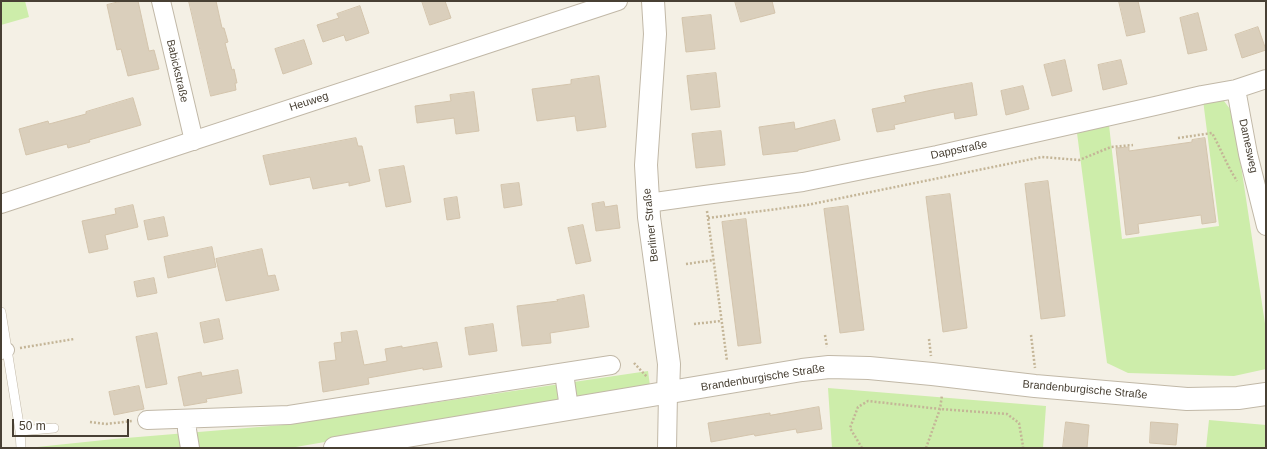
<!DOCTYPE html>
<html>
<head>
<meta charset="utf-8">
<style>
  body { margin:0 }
  #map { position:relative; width:1267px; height:449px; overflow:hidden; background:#f4f0e5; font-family:Helvetica,sans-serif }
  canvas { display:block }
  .frame { position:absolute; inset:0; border:2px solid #484034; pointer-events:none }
  .scale { position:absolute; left:12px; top:419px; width:117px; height:18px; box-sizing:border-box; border:2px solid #484034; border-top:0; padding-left:5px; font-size:12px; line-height:14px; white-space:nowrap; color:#484034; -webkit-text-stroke:3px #fff; paint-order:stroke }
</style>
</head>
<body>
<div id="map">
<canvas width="1267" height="449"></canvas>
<div class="frame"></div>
<div class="scale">50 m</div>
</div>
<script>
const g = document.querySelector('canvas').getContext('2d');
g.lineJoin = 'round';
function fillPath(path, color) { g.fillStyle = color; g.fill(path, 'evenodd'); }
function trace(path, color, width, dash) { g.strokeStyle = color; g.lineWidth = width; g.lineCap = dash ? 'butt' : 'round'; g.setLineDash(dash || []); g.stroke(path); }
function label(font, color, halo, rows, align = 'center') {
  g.font = font + ' Helvetica,sans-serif'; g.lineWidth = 3; g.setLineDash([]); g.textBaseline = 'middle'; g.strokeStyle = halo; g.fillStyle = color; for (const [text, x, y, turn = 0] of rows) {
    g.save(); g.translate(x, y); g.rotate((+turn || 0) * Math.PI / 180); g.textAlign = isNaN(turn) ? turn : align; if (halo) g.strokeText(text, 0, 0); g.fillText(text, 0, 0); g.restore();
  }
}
fillPath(new Path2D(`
  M1,1H25L29,17L1,25Z
  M1203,100L1224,101L1233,113L1266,330V369L1234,376L1128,373L1107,363L1077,133L1109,125L1122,239L1219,226Z
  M648,371L650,386L290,448L37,447L114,439L283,425Z
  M828,388L1046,406L1043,448H832Z
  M1209,420L1266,425V448H1206Z`), '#cdedaa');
const building = new Path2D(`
  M122,1H138L149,51L154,50L159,69L128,76L121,49L117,50L107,5Z
  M189,1H216L222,28H224L228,42L225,43L232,70L234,69L237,83H235L236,90L211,96Z
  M422,1H445L451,18L430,25Z
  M735,1H772L775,13L741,22Z
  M1119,1H1138L1145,32L1127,36Z
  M360,6L369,33L346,41L344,35L323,42L317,25L339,18L337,14Z
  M1198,13L1207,50L1188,54L1180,18Z
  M711,15L715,49L686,52L682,18Z
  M1258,27L1266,50L1242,58L1235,35Z
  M304,40L312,64L283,74L275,49Z
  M1065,60L1072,91L1052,96L1044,65Z
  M1121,60L1127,84L1103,90L1098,65Z
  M716,73L720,107L691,110L687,76Z
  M599,76L606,127L577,131L575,116L537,121L532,89L571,84V80Z
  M972,83L977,115L955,119L954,112L894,125L895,129L877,132L872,109L906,102L904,96L932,90Z
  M1023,86L1029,109L1006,115L1001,91Z
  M474,92L479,131L456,134L454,118L417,123L415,106L451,101L450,95Z
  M133,98L141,125L89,140L90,142L68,148L67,144L26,155L19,129L48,121L49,124L86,114V112Z
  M835,120L840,140L798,150V151L763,155L759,127L794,122L795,129Z
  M721,131L725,165L696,168L692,134Z
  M356,138L358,146H362L370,181L349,186V182L313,189L310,177L270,185L263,156Z
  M1205,138L1216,222L1202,224L1201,215L1138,224L1139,233L1126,235L1116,148L1129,147V151L1192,142V140Z
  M404,166L411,202L386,207L379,170Z
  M1048,181L1065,316L1041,319L1025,184Z
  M519,183L522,205L504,208L501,185Z
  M950,194L967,328L943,332L926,197Z
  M457,197L460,218L447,220L444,199Z
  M604,202L605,207L617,205L620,228L596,231L592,204Z
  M133,205L138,227L105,235L108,249L89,253L82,221L116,214L115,209Z
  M848,206L864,330L840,333L824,209Z
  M164,217L168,236L148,240L144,221Z
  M746,219L761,343L738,346L722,222Z
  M583,225L591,261L576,264L568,228Z
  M212,247L216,267L168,278L164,257Z
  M262,249L268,276L275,275L279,290L226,301L216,259Z
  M154,278L157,293L137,297L134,282Z
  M584,295L589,327L550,333L551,343L522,346L517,306L558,301L557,300Z
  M219,319L223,339L204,343L200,323Z
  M493,324L497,351L469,355L465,328Z
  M357,331L364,365L387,361L385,349L402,346V348L437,342L442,367L423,370V368L368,378L369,384L323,392L319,362L336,360L334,343L342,342L341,333Z
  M157,333L167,384L146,388L136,337Z
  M238,370L242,393L206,399L207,402L184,406L178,377L201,372L202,376Z
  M139,386L144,409L114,415L109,392Z
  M819,407L822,429L797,433L796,429L755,436L754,434L711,442L708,423L770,413V415Z
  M1066,422L1089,425L1087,448H1063Z
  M1151,422L1178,424L1176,445L1150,443Z`);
fillPath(building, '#dacfbc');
trace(building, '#d3c4ac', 1);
const service = new Path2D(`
  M1,312L20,431L21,448
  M20,431L54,428`);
const pedestrian = new Path2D(`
  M1,352L7,350`);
const minor = new Path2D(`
  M161,1L194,141
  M1236,89L1248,154L1266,226
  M648,203L705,195L803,182L937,155L1155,106L1202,95L1236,89L1266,79
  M1,204L618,1
  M564,373L569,408
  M187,419V430L190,448
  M147,420L289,415L611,365
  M667,448L668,393`);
const tertiary = new Path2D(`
  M653,1L655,34L646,165L649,217L669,364L668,393
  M335,448L802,370L829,367L869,368L932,374L1035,386L1187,399L1238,398L1266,394`);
trace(service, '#c1b8a7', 10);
trace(pedestrian, '#c1b8a7', 16);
trace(minor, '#c1b8a7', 20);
trace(tertiary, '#c1b8a7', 24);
trace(new Path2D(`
  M1178,138L1212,133C1221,149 1227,166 1237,181
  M707,211L727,361
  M708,218L807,205L1042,157L1079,160L1111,147L1133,145
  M686,264L714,260
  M694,324L721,321
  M825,335L827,347
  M1031,335L1035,368
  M929,339L931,356
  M20,348L74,339
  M634,363L647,377
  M90,422L106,424L132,421
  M862,448L850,428L858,407L868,401L940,409L1007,414L1019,423L1023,446V448
  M926,448L940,409L942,395`), '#c4b597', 2.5, [2, 2]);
trace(service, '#fff', 9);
trace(pedestrian, '#fff', 14);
trace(minor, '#fff', 18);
trace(tertiary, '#fff', 22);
label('11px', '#484034', '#fff', [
  ["Babickstraße",177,71,77],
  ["Heuweg",309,102,-18],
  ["Damesweg",1248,146,78],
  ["Dappstraße",959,150,-12],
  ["Berliner Straße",651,225,-96],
  ["Brandenburgische Straße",763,378,-9],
  ["Brandenburgische Straße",1085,390,5]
]);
</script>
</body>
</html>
